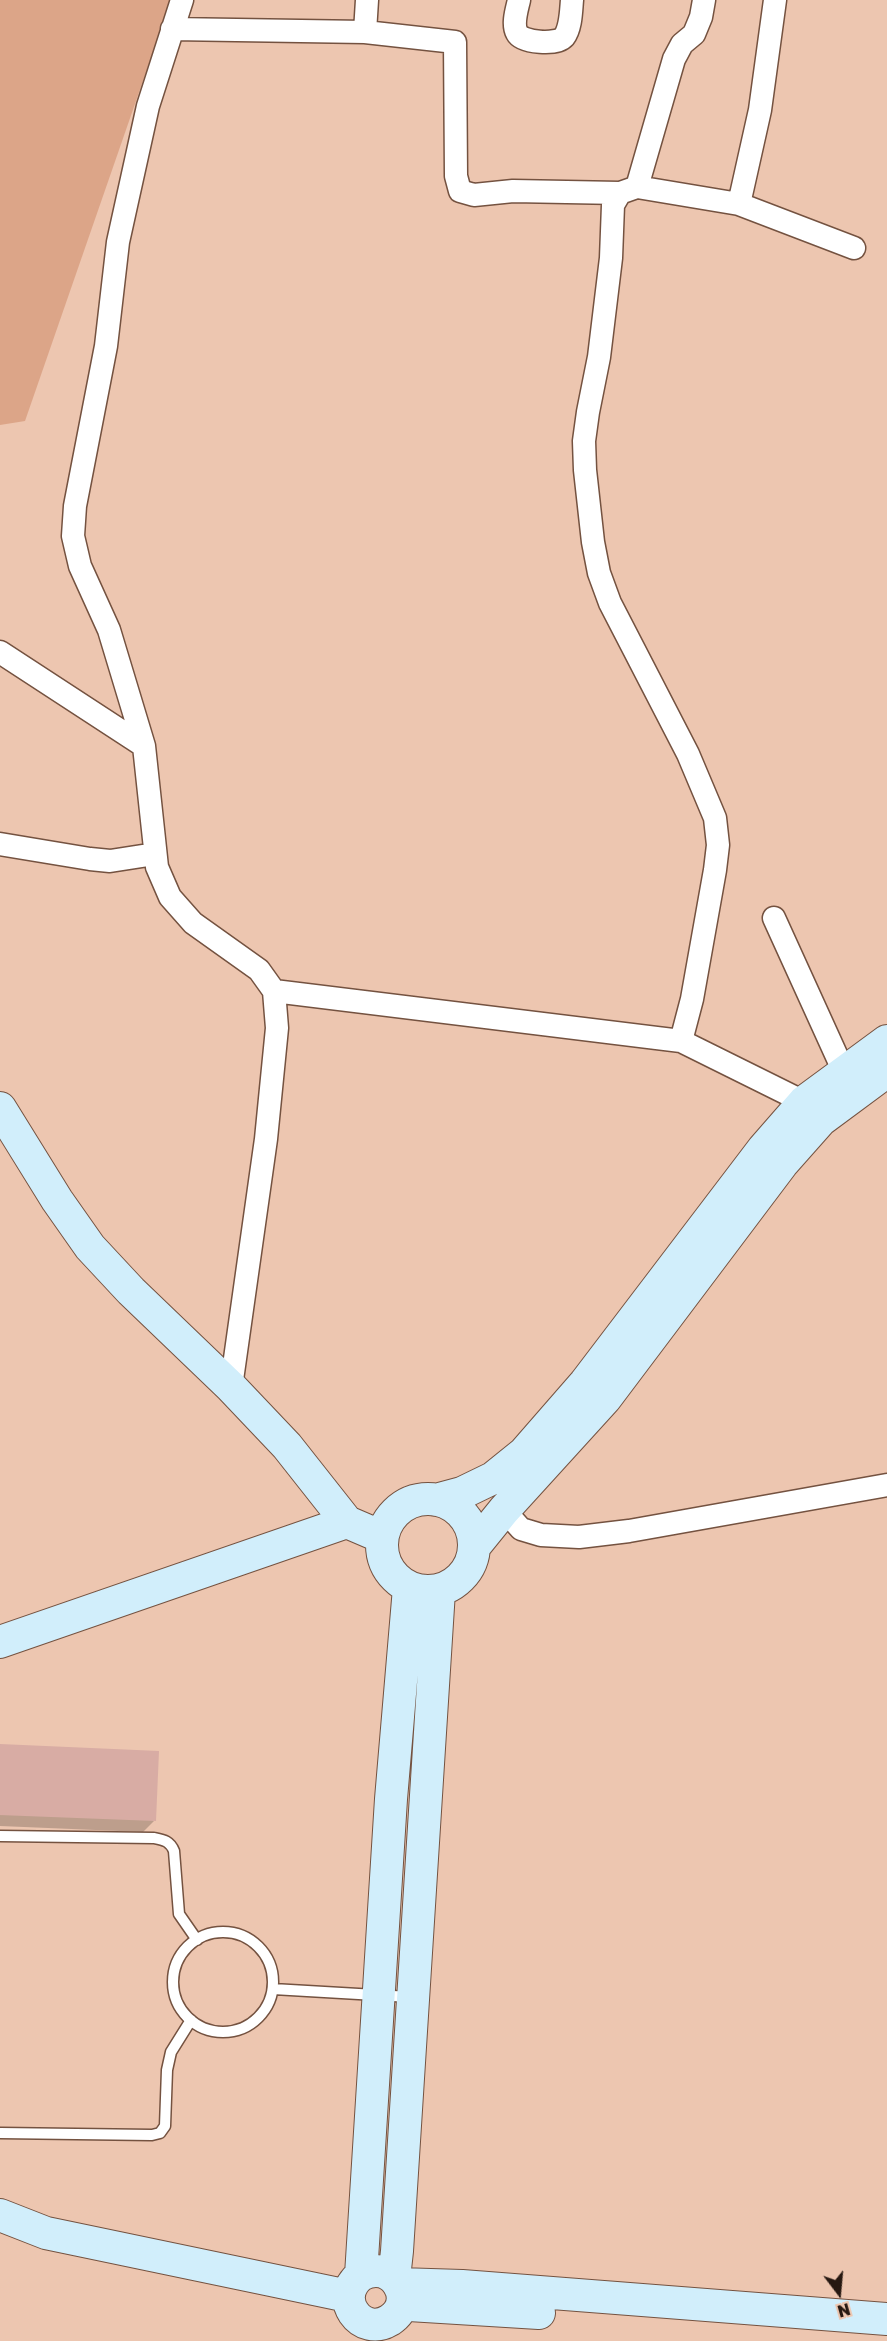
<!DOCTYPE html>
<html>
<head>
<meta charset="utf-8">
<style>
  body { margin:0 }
  #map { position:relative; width:887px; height:2341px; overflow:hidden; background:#edc6b0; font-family:"Golos Text",sans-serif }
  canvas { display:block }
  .north { position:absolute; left:809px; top:2263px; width:60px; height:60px; -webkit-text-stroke:4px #edc6b0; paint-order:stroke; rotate:164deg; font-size:16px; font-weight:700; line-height:24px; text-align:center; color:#261811 }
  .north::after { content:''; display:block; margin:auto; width:21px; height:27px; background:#261811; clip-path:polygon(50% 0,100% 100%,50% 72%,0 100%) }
</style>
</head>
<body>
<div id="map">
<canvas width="887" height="2341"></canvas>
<div class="north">N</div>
</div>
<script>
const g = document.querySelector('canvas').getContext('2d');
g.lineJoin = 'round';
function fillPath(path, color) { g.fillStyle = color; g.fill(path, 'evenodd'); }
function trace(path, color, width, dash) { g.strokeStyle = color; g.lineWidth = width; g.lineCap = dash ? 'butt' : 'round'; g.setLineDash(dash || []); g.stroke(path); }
fillPath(new Path2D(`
  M0,0H171L25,421L0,425Z`), '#dca588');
fillPath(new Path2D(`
  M0,1746L154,1821L143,1832L0,1826Z`), '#0003');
fillPath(new Path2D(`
  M0,1744L159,1751L156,1821L0,1815Z`), '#d8aca4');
const lane = new Path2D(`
  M0,1836L154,1838C164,1840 170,1841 174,1851L179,1914L197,1940
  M173 1982a50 50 0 1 1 100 0a50 50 0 1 1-100 0Z
  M273,1989L410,1997
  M0,2133L152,2135L160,2133L165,2126L167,2070L171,2052L191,2020`);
const street = new Path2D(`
  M182,0L148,106L118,242L106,346L75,506L73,536L80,566L109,630L144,746L157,867L170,897L193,923L259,970L274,991L277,1028L266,1139L231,1387
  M519,0C517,9 512,24 517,33C522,43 557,45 564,37C571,28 571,11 572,0
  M172,29L365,32L455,42L456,176L460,191L474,195L513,191L620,193
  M365,32L367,0
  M637,187L674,59L682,44L694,34L701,17L704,0
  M739,204L760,110L775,0
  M0,652L144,746
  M0,844L90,859L110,861L155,854
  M774,918L844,1072
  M274,991L681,1041L804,1102L813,1113
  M681,1041L692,999L715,870L718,845L715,818L688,754L610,603L599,573L593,542L585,470L584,441L588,412L599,357L611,258L613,205L620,193L637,187L739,204L854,248
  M504,1510L521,1529L541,1535L579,1537L629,1531L887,1485`);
const secondary = new Path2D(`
  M0,1108L57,1200L90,1247L131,1291L231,1387L287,1446L347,1522L382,1537
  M382 1545a46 46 0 1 1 92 0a46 46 0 1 1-92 0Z
  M436,1500L462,1493L493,1478L524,1453L585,1383L763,1149L804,1102L887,1041
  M474,1547L504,1510L605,1399L782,1164L821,1120L887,1071
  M0,1642L347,1522
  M0,2215L46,2233L348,2296
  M361,2275C393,2258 419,2301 390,2320C361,2338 332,2298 361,2275L391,1799L409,1588
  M394,2278L397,2251L439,1591
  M399,2284L462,2286L887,2319
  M409,2305L539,2313`);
trace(lane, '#745240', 13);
trace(street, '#745240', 25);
trace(secondary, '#745240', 34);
trace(lane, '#fff', 10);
trace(street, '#fff', 22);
trace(secondary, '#d1eefb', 32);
</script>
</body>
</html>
